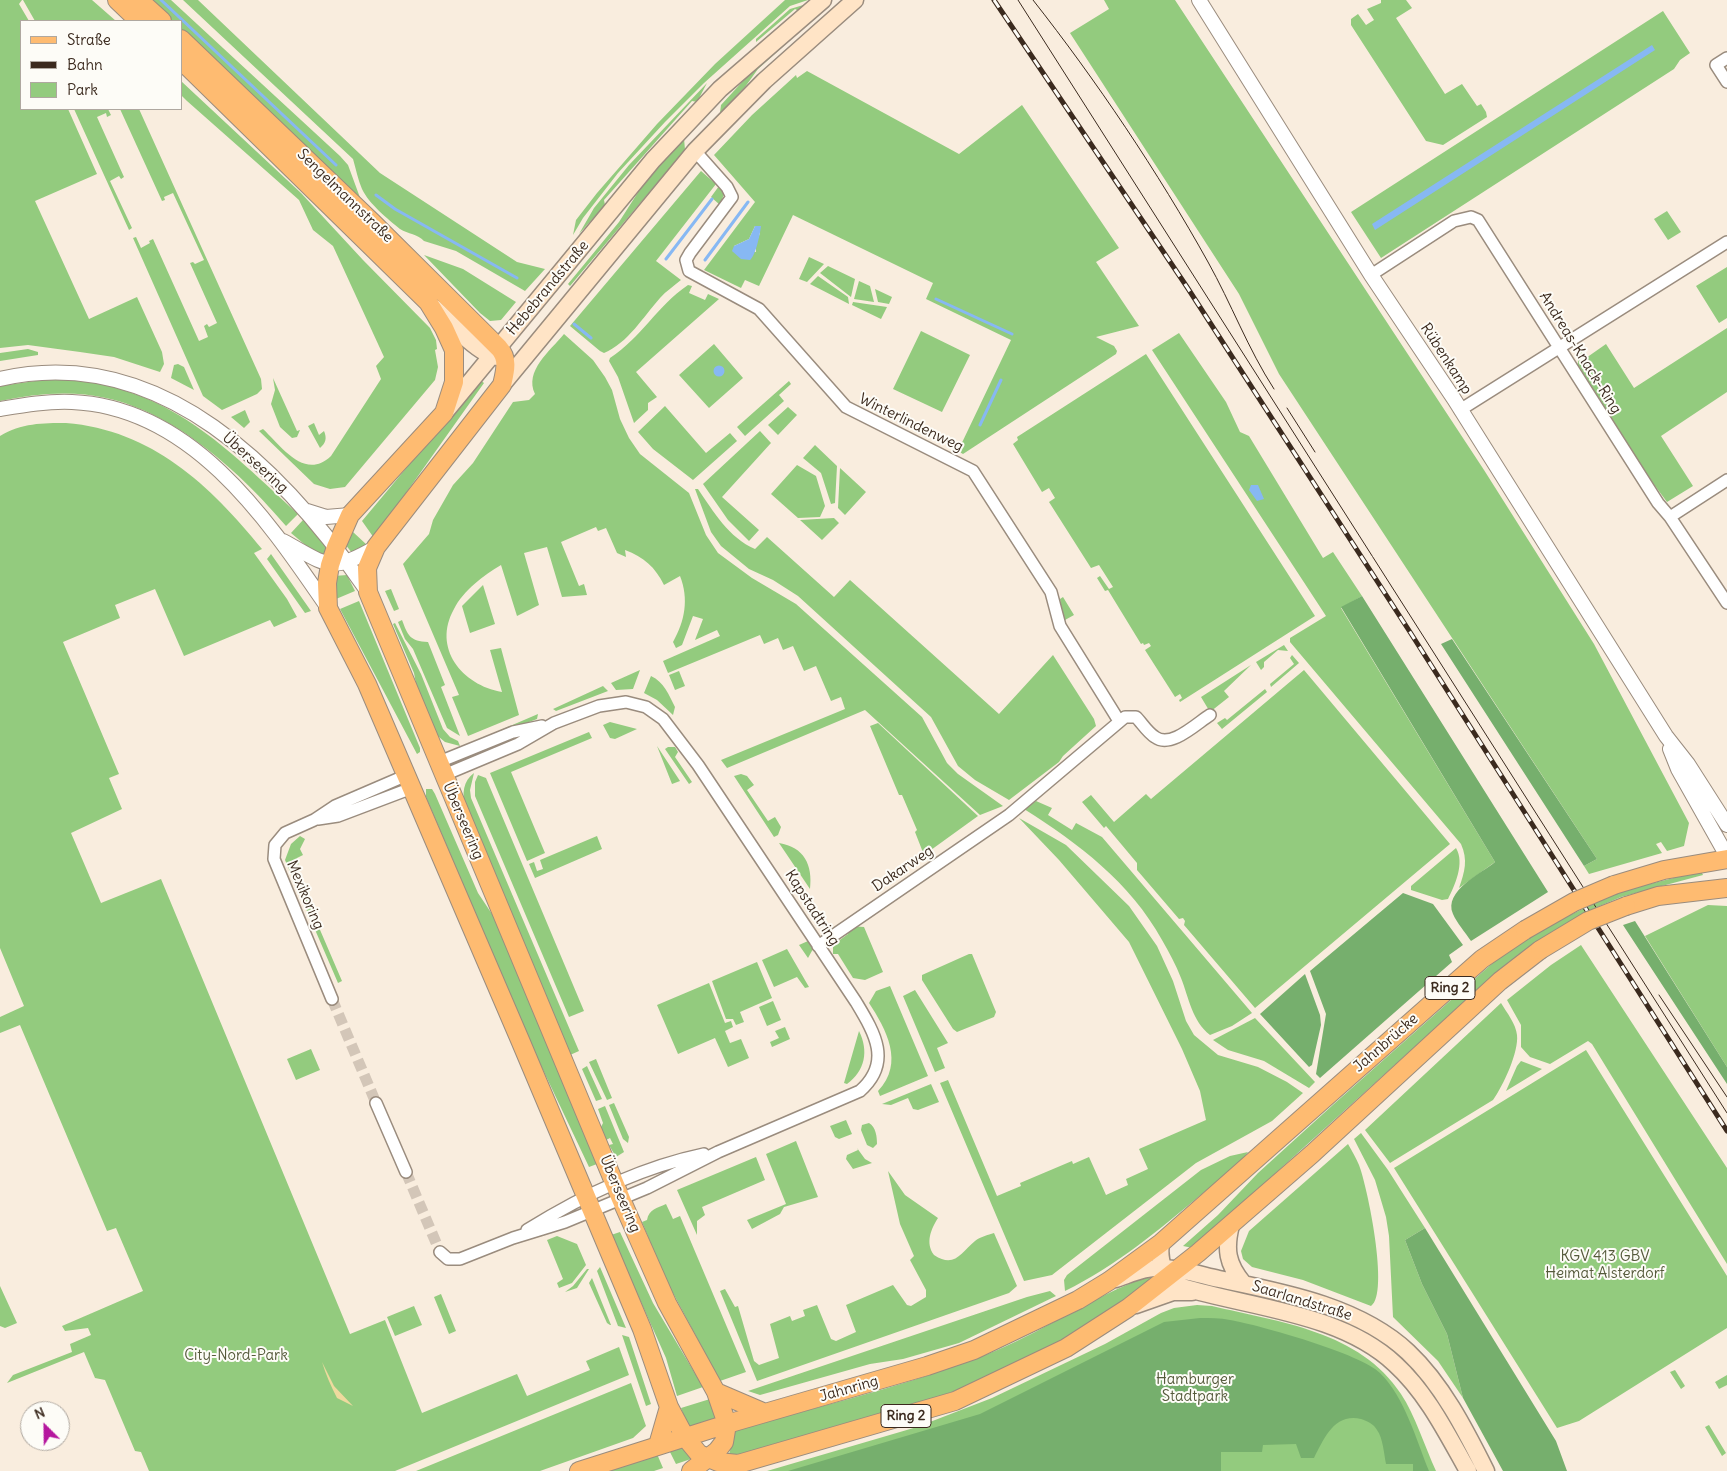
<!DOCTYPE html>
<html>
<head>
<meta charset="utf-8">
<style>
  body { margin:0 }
  #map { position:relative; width:1727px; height:1471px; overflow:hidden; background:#f9edde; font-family:Delius,sans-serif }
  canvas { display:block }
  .legend { position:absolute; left:20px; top:20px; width:162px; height:90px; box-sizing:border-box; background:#fdfcf7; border:1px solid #afa8a0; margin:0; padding:6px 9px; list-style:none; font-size:15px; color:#3b2a1e }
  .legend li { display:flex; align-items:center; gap:10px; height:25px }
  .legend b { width:25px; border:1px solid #afa8a0 }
  .north { position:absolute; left:20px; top:1401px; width:50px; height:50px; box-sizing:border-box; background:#fdfcf7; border:1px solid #afa8a0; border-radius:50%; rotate:337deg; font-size:14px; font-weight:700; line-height:20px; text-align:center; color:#3b2a1e }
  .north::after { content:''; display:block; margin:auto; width:18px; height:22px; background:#b5179e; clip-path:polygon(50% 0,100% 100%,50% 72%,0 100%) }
</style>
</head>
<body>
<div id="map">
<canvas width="1727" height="1471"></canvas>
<ul class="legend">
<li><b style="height:6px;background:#febb71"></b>Straße</li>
<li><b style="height:6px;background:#3b2a1e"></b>Bahn</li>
<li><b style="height:14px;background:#93cb7e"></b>Park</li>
</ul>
<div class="north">N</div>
</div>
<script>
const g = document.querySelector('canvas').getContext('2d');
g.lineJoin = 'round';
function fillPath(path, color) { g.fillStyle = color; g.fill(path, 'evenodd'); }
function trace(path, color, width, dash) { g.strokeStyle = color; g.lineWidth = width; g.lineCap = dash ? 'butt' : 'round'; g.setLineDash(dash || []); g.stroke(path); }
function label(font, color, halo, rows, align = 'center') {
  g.font = font + ' Delius,sans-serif'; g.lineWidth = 4; g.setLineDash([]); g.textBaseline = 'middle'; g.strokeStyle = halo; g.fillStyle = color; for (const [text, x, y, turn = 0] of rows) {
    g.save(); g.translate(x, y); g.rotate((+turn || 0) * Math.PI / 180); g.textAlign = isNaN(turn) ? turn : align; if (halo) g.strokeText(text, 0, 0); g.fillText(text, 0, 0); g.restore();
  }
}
fillPath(new Path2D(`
  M0,0H22L19,4L29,21H21V109H68L97,174L35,201L89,319L137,297L162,352L164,364L160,372L114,357L80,352L28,345L0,348Z
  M23,0H92L116,21H35Z
  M149,0H171L340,156L348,165L362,203L181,31V21H171Z
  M183,0H198L380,173L517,262L545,269L525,291L456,251L424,241C418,234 408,234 400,229C388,219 369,204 362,189C358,180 356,169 353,159Z
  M785,0H808L790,6L704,83L665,122L618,173L583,218L573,235L576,220L597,193L657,124L715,64Z
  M1104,0H1175L1484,470L1594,644L1689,823L1684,846L1667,851L1661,842L1656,844L1662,853L1589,874L1584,866L1597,859L1279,374L1239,294L1070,33L1109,9Z
  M1381,0H1406L1412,8L1396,18L1445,94L1462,84L1477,106L1481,104L1486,112L1487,117L1443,145L1426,141L1351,25V19L1358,14L1366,25L1374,20L1367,9L1381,3Z
  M810,3L801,12L795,9L756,42V39L790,9Z
  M1663,11L1690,53L1680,60L1674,69L1381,258L1351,212Z
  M820,13L758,69L745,87L720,113L721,105L755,68Z
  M807,71L959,154L1022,105L1119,248L1096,262L1139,326L1096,337L1114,346L1117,351L1116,354L963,454L958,451L1011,340L926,299L933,283L793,215L759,286L745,280L741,288L704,270L755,202L714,155L752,115L796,75L797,78ZM755,226L760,233L756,244V252L734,246L749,239Z
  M181,81L301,193L363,260L430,328L436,340L437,349L435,350L438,367L435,380L345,487L330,489L314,484L259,431L263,429C282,447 305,481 331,456L381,379L376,366L384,357L333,246L313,230L299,200L187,101L181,95Z
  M707,83L697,102L692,101L604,200L605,205L579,234L594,208L629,165Z
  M74,109H108L111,115L107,117L106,113L97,117L124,177L121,179L119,176L110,181L132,228L129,230Z
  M120,109H139L261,379L262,389L257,394L222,410L203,396L133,238L136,237L141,248L150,243L149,241L153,239L199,341L208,337L204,326L207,324L209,327L217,323L190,263L193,262L195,264L204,260L173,193L164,197L165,200L162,201Z
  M684,138L685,150L570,286L568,284L619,222L653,169Z
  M701,171L716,184L656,261L681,280C674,286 666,291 660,298C643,317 628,343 604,353L600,351L570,326Z
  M719,186L724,194L720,205L711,197Z
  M1667,211L1681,232L1668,240L1654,219Z
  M424,255L463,269L516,302L501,320L490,321L480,313Z
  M809,257L824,264L807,282L799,279Z
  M828,266L855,279L851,297L820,273Z
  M1727,267V318L1719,323L1696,286Z
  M818,276L848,297L849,304L810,284Z
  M859,281L870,286L874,302L854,299Z
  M688,285L692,286L689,293L705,300L708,294L719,299L636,372L657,397L648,403V410L634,423L618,377L609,361L610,358C642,337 656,307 688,285Z
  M875,289L892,297L889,304L878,302Z
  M853,302L887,307L881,319L852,305Z
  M1727,328V392L1661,436L1693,486L1667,502L1624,444L1577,366L1581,351L1586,358L1606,344L1634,388Z
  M921,331L970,355L942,412L893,389Z
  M1179,333L1226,402L1240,432L1249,436L1323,558L1333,552L1362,596L1341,608L1495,862L1459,888C1465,871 1468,860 1461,844L1290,642V638L1326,616L1152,350Z
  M564,334L593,360L605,377L612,390L620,419L629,438L640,454L689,493L706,535L718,553L752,578L796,604L922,717L947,763L958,774L1003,806L980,815L865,710L727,768L721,760L845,709L841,697L831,701L816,666L804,671L793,646L783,650L778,638L764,644L760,635L668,673L663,661L720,636L717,630L695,640L703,619L693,616L682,645L676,648L673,642C685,621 689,599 680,576L664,585C655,567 644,557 625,550L626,557L617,553L606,528L598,531L596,527L561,542L579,586L584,584L587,595L562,597L547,547L524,553L539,605L517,616L501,565C484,575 463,591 454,609C432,648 462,685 502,692L490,650L501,648L519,715L468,736L452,697L459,695L403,564L429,534L433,520L453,485L473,463L513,402L529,400L535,394C524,371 550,351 564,334Z
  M714,344L743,378L709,408L679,375Z
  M28,349L38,352V355L0,361V353Z
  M1146,354L1315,616L1180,702L1179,700L1182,698L1180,694L1175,697L1145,650L1151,646L1149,643L1144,645L1143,643L1141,644L1108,590L1105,591L1097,578L1100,576L1109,589L1113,587L1099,565L1091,568L1049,502L1055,498L1049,488L1042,492L1013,444L1018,440L1017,437Z
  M178,364L184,367L194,390L171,378L174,365Z
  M273,378L297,431L300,430L297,437L292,438L280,427L271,404L275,390Z
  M66,379C171,388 225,447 298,514L286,526C241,473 176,413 106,398C70,390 35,394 0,401V386L42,380Z
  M480,380L484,383L374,538L362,521Z
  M789,381L791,384L779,395L784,401L745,436L737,427Z
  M665,406L706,453L730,433L737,441L693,480L653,449L638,432Z
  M788,407L797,415L778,435L768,425Z
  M245,410L250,422L244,428L231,417Z
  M66,423C152,430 210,485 262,549L254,553L287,599L297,617L274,627L270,620L184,656L155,589L115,605L120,618L63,642L119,774L109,778L122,809L71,833L101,903L161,879L350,1334L385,1320L422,1413L517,1374L527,1396L590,1370L586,1361L619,1347L629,1375L395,1471H149L141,1452L135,1451L105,1380L95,1378L84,1352L7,1383L13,1375L72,1352L70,1344L91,1335L88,1328L65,1331L62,1326L143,1291L116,1228L107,1231L20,1025L0,1033V1017L24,1006L0,948V436C21,423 43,423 66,423Z
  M314,423L319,435L324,431C327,438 326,443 320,448L308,426Z
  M760,431L771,443L722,497L759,530L749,541L728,520L703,484Z
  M815,445L837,466L835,503L831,504L821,473L803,458Z
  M797,465L816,476L825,506L820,517L798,518L771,494Z
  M840,468L866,492L845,515L838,508Z
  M695,489H698C713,511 729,538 755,549L767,537L834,597L850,580L999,714L1053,655L1094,719L1096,726L1063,756L1059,762L1009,800L975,780L958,766L931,717L798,596L773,580L749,569L721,546L711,532Z
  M834,518L839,523L822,540L800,520Z
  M303,520L327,546L323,555L310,549L291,533Z
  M353,532L367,545L352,553L345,544Z
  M271,554L311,611L305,613L267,559Z
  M347,575L355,591L336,599L334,576Z
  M483,585L495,624L470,633L462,606Z
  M391,589L399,609L394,611L385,591Z
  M1063,597L1074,615L1065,620L1062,616L1060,599Z
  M359,601L420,748V752L417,754L340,609Z
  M402,620C408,636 410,641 428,642L445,685L441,687L460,736L447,728L413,649L405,639L398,622Z
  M395,623L421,674L443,729L450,737L458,741L460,746L445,742L434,733L417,689L414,673L393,624Z
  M1284,645L1288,651L1278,650L1264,662V667L1261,670L1256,662Z
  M1292,655L1299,663L1271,687L1270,684L1294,664L1290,658Z
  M1251,665L1224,691L1229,697L1210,712L1201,697Z
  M640,670L633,689L616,690L611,683Z
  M1304,670L1450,844L1255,1008L1184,925L1185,921L1183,918L1179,919L1137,870V863L1106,826L1104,828L1082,802L1091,795L1114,822L1146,794L1151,799Z
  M679,671L685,686L675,690L669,675Z
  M651,676C664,682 669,695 675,707L673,715L657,700L644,693Z
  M603,686L608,691L556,711L553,709Z
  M1265,689L1267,692L1222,729L1217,723L1225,718L1227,720Z
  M538,714L537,719L490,737L489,735Z
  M610,722L637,729L615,739L610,738L603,725Z
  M878,723L978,816L924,855L915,832L917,830L902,795H899L870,726Z
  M589,732L592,738L511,772L545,853L527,861L490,773Z
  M657,746L680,781L672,784Z
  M668,747H675L678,752L675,757L692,782L689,784L665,749Z
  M474,773L470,790L471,798L579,1051L570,1055L465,806C462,794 463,781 474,773Z
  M741,774L747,776L754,785L747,790L768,821L775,817L781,827L778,835L774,837L734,776Z
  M478,775L486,778L584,1011L569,1017L475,796V782Z
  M426,789H432L435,794L478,893L494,917L597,1164L589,1167L535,1053L426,797Z
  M1036,801L1052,808L1048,815L1072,830L1076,823L1102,837L1252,1013L1232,1026L1210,1035C1192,1021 1189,998 1181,978C1176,965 1169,952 1162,940C1130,882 1079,844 1024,809Z
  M1019,818L1066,845L1129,906L1157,946L1173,981L1186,1021L1194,1035L1218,1055L1258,1067L1287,1082L1303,1093L1272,1121L1196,1163L1052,1275L1024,1281L940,1083L948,1080L997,1196L1021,1186L1020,1183L1072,1161L1073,1164L1089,1157L1106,1195L1128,1185L1126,1179L1148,1169L1139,1149L1206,1120L1200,1091L1182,1049L1129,942L1059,860Z
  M300,836L305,839L300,849L303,855L297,858L299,864L293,867L342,981L338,983L285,860L291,844Z
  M597,836L602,849L535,878L529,864L534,862L537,871L543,869L540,860Z
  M779,843C804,847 813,865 810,889Z
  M1456,848C1465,863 1455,885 1448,899L1442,900L1411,890V886Z
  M1701,871L1703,875L1621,897L1595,908L1534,943L1474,993L1193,1248L1183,1246L1218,1215L1258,1173L1335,1103L1504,953L1543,928L1618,892Z
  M1708,905L1727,906V1067L1645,936Z
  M850,926L864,927L883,972L865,980L853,978L838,954H833V945L848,934Z
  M808,941L813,949L808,958L799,945Z
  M1581,945L1727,1168V1264L1592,1044L1588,1041L1550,1064L1530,1057L1521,1047V1025L1507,1000L1551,965Z
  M787,949L809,987L805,988L797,977L774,987L762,960Z
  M969,954H972L996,1012L994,1017L957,1032L953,1029L922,980V975Z
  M757,962L772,998L740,1012L744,1022L736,1025L733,1019H726L712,981Z
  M709,983L725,1023L731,1021L733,1027L725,1031L730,1043L741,1039L749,1058L728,1067L715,1038L678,1054L657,1005Z
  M890,986L928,1076L880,1096L878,1091C905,1063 886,1029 869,1003L876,991Z
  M915,990L948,1043L937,1048L945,1068L935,1072L903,996Z
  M773,1001L781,1020L767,1026L759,1007Z
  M1501,1003C1507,1013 1516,1024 1517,1035C1519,1052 1503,1086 1493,1100L1390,1163L1365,1130Z
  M1255,1018L1315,1082L1309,1088L1264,1061L1228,1050L1213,1040Z
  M785,1027L790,1039L772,1047L770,1042L779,1038L775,1031Z
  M859,1031C869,1051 865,1071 847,1084L844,1083Z
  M311,1049L320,1070L296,1080L287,1059Z
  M1586,1050L1727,1276V1328L1579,1421L1557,1428L1394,1168Z
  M596,1059L612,1098L607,1100L589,1062Z
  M1521,1061L1542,1069L1506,1091L1517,1066Z
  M587,1066L602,1099L596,1101L582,1069Z
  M931,1084L939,1102L918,1110L913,1109L908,1098L891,1105L882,1104Z
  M614,1103L629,1137L628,1143L623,1139L609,1105Z
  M605,1106L624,1152L616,1157L609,1145L613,1144L610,1138L606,1140L601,1127L603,1123L598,1109Z
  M846,1120L852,1134L839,1139L835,1137L830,1126Z
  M869,1123C876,1127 877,1137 877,1144L873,1148L867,1145L861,1130L862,1125Z
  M1361,1133L1388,1170L1425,1228L1405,1240L1422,1284L1447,1334L1463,1398L1438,1361L1393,1317L1389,1236L1386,1217L1375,1180L1354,1139Z
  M796,1141L818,1197L784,1207L780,1214L752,1229L747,1220L786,1204L766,1154Z
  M1348,1144C1352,1151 1356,1158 1359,1165C1367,1185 1390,1294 1371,1306L1303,1280L1252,1267L1243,1259L1241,1251L1249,1231Z
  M857,1148L865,1159L872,1163L853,1169L846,1159L847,1155L858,1150Z
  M1248,1152C1238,1167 1218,1181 1203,1193C1160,1229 1116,1266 1065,1291L1064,1280L1067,1275L1201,1170L1230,1156Z
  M756,1157L765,1180L702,1207L705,1215L697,1221V1235L677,1190Z
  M888,1171L905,1195L938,1218C931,1229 925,1243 934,1255C955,1269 961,1252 975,1241C980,1237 988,1235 994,1233L1017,1286L1009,1293L757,1381L720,1291L725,1289L735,1307L738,1306L754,1361L759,1365L779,1358L770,1324L790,1316L792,1321L805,1316L803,1310L817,1305L831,1339L836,1341L856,1332L846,1305L893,1285L907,1305L911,1306L926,1297V1290L910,1260L914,1256L900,1224Z
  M666,1204L673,1219L680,1216L746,1372L720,1381L666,1280L642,1222L647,1220C649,1209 657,1208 666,1204Z
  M620,1232L653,1303L703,1387L677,1396L666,1358L611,1235Z
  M557,1236L577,1244L586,1265L572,1283L559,1288L557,1283L563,1279L547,1240Z
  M600,1267L626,1328L618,1326L597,1271Z
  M587,1269H589L577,1288L565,1292L573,1286Z
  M1158,1273C1139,1293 1115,1307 1091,1322C1038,1356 980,1383 920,1404C863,1423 803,1437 745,1454H729L733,1441L734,1430C819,1406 913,1385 995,1351C1050,1328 1101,1291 1158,1273Z
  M592,1278L611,1325H610L607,1323L589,1283Z
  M1209,1283L1319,1311L1362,1327L1360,1332L1207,1288Z
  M0,1286L17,1323L5,1328L0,1326Z
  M1050,1291L1056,1296L959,1343L903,1359L870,1364L760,1395L748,1391L1027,1297Z
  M441,1294L456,1331L449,1334L434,1297Z
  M1197,1305L1212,1306C1279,1322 1360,1331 1401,1394C1415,1415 1425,1447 1436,1471H767L917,1427L992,1398L1105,1344L1161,1313L1174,1308Z
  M414,1306L422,1325L395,1336L387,1317Z
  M1373,1333L1403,1355L1438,1398L1480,1471H1474L1371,1338Z
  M622,1335L629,1337L651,1404L646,1406Z
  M1675,1370L1685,1386L1681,1389L1670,1372Z
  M1727,1375V1385L1719,1389L1715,1382Z
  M631,1383L646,1426L633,1438L540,1471H416Z
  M710,1399L718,1417L688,1427L681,1408Z
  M1709,1425L1726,1453L1722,1456L1705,1427Z
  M681,1446L691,1459L676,1464L669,1450Z
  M657,1454L663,1468L654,1471H605Z`), '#93cb7e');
fillPath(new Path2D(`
  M1362,596L1548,892L1471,941C1465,932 1457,923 1453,914C1443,891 1482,873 1495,862L1341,607Z
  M1452,639L1597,859L1584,866L1441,644Z
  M1403,893L1433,904L1463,945L1449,955L1452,962L1320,1078L1316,1074L1326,1014L1310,971Z
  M1635,921L1727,1067V1084L1623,925Z
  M1305,974L1320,1015L1321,1025L1312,1065L1309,1067L1260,1014Z
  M1425,1228L1556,1441L1567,1471H1503L1463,1398L1447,1334L1422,1284L1405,1240Z
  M1200,1318C1210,1318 1220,1318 1230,1320C1259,1325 1362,1354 1380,1373C1405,1398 1416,1439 1429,1471H1413V1464H1386C1384,1454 1383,1438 1377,1430C1374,1424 1367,1421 1361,1419C1334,1413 1324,1439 1314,1458H1301L1296,1444L1263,1445L1262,1452H1221V1471H788L980,1414L1164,1322Z`), '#76af6d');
fillPath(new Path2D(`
  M322,1362L334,1386L353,1406L337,1398C331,1386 326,1375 322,1362Z`), '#eeda9e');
fillPath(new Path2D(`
  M1652,45L1655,50L1375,230L1372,224Z
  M755,226H761C760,234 756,255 750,260L741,259L732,251L734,246L749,239Z
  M713.5 371a5.5 5.5 0 1 1 11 0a5.5 5.5 0 1 1-11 0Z
  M1251,485H1258L1264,499L1257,501L1249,490Z`), '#87b8f3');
trace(new Path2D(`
  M161,0L336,165
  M376,195L395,209L517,278
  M666,259L712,199
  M705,260L748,202
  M936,299L1012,334
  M574,324L591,338
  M980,425L1001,380`), '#87b8f3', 3);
trace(new Path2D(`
  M332,999L376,1103
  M406,1172L440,1252`), '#d3c6b8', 11, [11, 5.5]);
const minor = new Path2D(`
  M1727,58L1716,65L1727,82
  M695,151L727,187L732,197L690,253L686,260L689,271L759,309L846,407L973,471L1051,592L1060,626L1119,721
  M1371,275L1454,221L1471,217L1478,220L1658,503L1670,517L1727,603
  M1460,410L1727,242
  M1670,517L1727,480
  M439,762L513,732L542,726
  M318,819L338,816L412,788
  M818,946L1009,815L1125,717H1136C1142,723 1147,732 1155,737C1171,749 1197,723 1210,715
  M332,999L274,859L275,845L285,833L314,820L335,806L407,775
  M376,1103L406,1172
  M527,1230C580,1197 642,1167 704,1154
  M440,1252L448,1259H460L513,1238L565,1222L647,1188L718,1152L860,1091C893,1062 874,1032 856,1002L698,765L663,719L646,707L626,702L599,706L554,723L518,744L444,775`);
const tertiary = new Path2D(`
  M1199,0L1371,275L1454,399L1666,736L1688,764L1727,825
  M0,379C161,342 285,472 368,592
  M0,409C24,405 47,401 72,402C192,407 267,519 328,608
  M307,511L326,517L350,515
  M283,541C326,564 329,575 376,547
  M1670,749L1678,769L1727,856`);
const secondary = new Path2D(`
  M435,308C450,322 481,358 500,357
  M502,385L695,151L764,81L855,0
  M446,411L653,160L720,89L823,0
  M1231,1225C1225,1249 1227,1264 1243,1283
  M1161,1243C1158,1263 1165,1276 1182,1287C1251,1308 1341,1313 1395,1364C1427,1393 1447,1434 1468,1471
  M1116,1279C1131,1274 1147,1266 1164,1268C1182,1269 1201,1275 1219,1279C1282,1292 1359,1306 1408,1352C1442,1384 1465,1429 1486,1471
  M1136,1305L1173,1292H1192`);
const primary = new Path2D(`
  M117,0L139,21
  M139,0L162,21
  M181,39L372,222L499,348C509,359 505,372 502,385L376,547L367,568L368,592L621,1199L667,1303L716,1392L727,1424L724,1442L717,1451L691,1471
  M181,60L428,302L444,328L454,350V382L444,413L350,515L336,547L330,565L327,583L328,608L367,684L520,1040L642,1329L669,1407L685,1437L699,1454L718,1462L738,1464
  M1614,885L1664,870L1727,859
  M1626,906L1658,896L1727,888
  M716,1392L765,1413
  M658,1445L669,1407
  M728,1467L955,1401L1066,1348L1128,1308L1198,1253L1312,1154L1500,981L1540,950
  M579,1471L727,1424L927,1366L974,1350L1078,1300L1109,1281L1161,1243L1482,959L1525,930`);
trace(minor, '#9a8c7e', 14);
trace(tertiary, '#9a8c7e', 16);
trace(secondary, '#9a8c7e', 19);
trace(primary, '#9a8c7e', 20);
trace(minor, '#fff', 11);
trace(tertiary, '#fff', 14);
trace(secondary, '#ffe4c6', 16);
trace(primary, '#febb71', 18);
trace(new Path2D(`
  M1018,0L1727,1113
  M1033,0C1096,80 1158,172 1208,262C1231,303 1248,349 1274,389
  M1287,408L1315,452
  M1659,995L1727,1097`), '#3b2a1e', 1);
const rail = new Path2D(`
  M994,0L1187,287L1410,632L1727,1131`);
trace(rail, '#3b2a1e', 5);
trace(rail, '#fdfcf7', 3, [9]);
const primaryBridge = new Path2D(`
  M1525,930L1574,902L1614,885
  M1540,950L1588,921L1626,906`);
trace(primaryBridge, '#9a8c7e', 20, []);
trace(primaryBridge, '#febb71', 18);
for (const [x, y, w] of [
  [1450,988,50],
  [906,1416,50]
]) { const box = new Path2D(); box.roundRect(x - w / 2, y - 11.5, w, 23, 4); g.fillStyle = '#fdfcf7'; g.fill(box); trace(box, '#3b2a1e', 1); }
label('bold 14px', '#3b2a1e', null, [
  ["Ring 2",1450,988],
  ["Ring 2",906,1416]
]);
label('15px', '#3b2a1e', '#fdfcf7', [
  ["Sengelmannstraße",345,196,44],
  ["Hebebrandstraße",548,288,-50],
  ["Andreas-Knack-Ring",1580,353,58],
  ["Rübenkamp",1446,359,57],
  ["Winterlindenweg",911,423,26],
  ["Überseering",255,463,42],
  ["Überseering",463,821,67],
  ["Dakarweg",903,869,-34],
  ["Mexikoring",305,895,67],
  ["Kapstadtring",812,908,57],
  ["Jahnbrücke",1386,1043,-41],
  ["Überseering",620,1194,67],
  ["Saarlandstraße",1302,1301,17],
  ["Jahnring",849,1389,-16]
]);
label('15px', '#555a3b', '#fdfcf7', [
  ["KGV 413 GBV",1605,1257],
  ["Heimat Alsterdorf",1605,1274],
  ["City-Nord-Park",236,1356],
  ["Hamburger",1195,1380],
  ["Stadtpark",1195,1397]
]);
</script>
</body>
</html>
